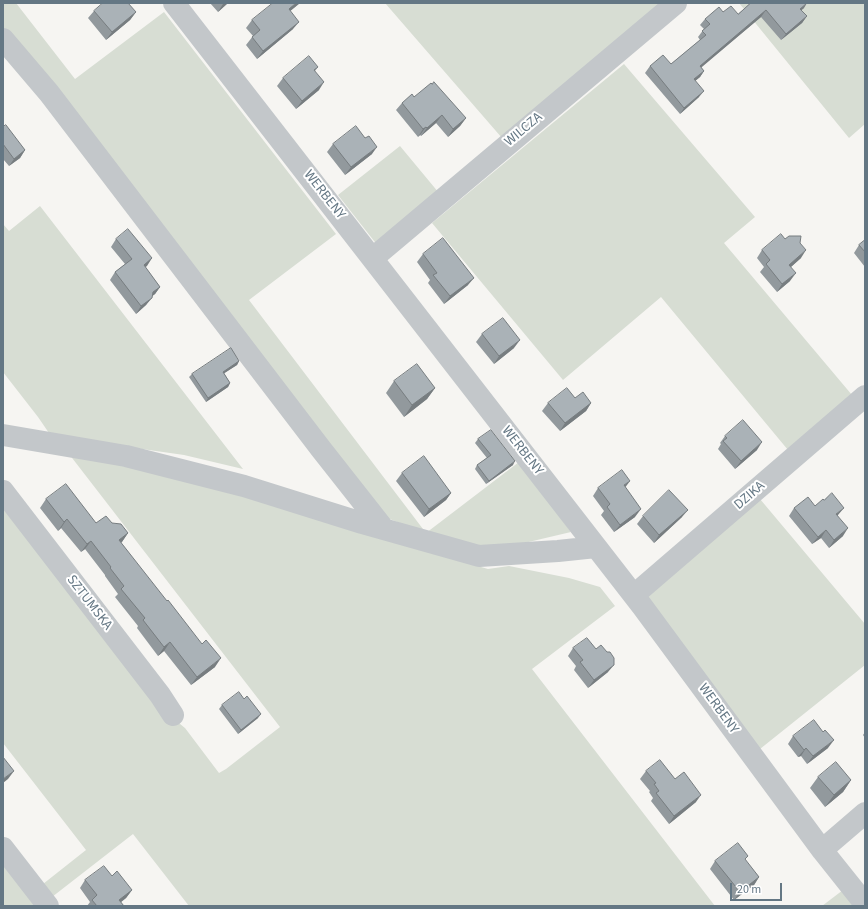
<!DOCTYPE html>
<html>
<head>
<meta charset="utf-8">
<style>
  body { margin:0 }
  #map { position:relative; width:868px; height:909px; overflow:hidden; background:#f6f5f2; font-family:"Source Sans 3",sans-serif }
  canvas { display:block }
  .frame { position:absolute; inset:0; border:4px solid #647784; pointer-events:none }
  .scale { position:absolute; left:730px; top:883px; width:52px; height:18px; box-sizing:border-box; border:2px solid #647784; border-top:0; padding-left:5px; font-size:12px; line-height:14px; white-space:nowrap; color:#647784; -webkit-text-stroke:3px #fff; paint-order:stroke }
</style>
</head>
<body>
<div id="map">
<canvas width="868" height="909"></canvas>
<div class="frame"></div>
<div class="scale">20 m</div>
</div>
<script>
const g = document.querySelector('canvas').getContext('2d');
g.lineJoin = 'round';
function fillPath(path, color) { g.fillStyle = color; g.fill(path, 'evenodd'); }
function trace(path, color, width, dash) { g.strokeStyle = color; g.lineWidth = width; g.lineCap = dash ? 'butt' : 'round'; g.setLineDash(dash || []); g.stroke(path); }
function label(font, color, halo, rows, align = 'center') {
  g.font = font + ' "Source Sans 3",sans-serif'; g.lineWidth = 4; g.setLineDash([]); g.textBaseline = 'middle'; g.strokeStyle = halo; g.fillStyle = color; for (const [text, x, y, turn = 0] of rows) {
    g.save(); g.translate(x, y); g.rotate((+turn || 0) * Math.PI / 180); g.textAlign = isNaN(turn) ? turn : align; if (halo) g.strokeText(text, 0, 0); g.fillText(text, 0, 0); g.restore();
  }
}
fillPath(new Path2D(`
  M3,3H16L75,79L164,12L336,234L249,300L426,533L519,462L571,532L520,544L463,548L377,514L3,32Z
  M385,3H662L502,138Z
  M739,3H865V124L849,138Z
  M624,64L755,217L724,243L852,395L788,450L661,297L563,380L432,223Z
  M400,146L439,193L378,246L338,195Z
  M40,206L243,469L184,455L51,436L38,417L3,372V224L9,231Z
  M69,454L209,485L391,541L488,569L509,566L569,578L600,587L615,606L532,669L715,906H189L133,834L52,897L43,884L86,850L3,743V501L159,707L185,728L219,773L226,769L280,727Z
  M760,499L865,624V665L760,749L644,598Z
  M3,857L41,906H3Z
  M843,890L856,906H822Z`), '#d7ddd3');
trace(new Path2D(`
  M174,3L642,606L822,850L865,904
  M3,39L49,93L321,449L384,529
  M373,258L676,3
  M3,435L126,456L244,486L362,523L479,556L558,551L596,547
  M3,491L160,695L173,715
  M634,595L865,396
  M3,848L48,906
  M822,850L865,813`), '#c3c7ca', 22);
fillPath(new Path2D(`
  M210,3H228L218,12Z
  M300,3L290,11L293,29L257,59L246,45L253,36L246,28L252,20Z
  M751,3L804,8L801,10L807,16L802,23L781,40L761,17L701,67L704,71L700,77L695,81L699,97L680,114L645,73L650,66L671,64L700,40L698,37L704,29L700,25L705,19L723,12L738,14Z
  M94,11L136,12L130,20L106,40L88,18Z
  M318,67L315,71L319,90L296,109L277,86L283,78Z
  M414,97L466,118L460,126L448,137L436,123L421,136L420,135L418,137L396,110L402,103Z
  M3,127L25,150L20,158L9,166L3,159Z
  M333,144L372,154L345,175L327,152Z
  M116,239L152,258L145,267L160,287L155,294L152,296L146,305L136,314L110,280L115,272L125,264L111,247Z
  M785,239L800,243L801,258L791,267L790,281L777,292L760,272L764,267L757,258L762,250Z
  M865,240V267L854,253L859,245Z
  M423,254L468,285L444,304L428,283L430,280L417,262Z
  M482,334L514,348L494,364L476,342Z
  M239,361L237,365L224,373L230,383L228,387L206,402L189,377L192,374Z
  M394,381L435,388L427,399L404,417L386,393Z
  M575,398L591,403L586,411L560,431L542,411L548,403Z
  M725,436L757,450L735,469L718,449L721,444L720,443Z
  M478,439L513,465L486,484L475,469L477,465L487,458L475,443Z
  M402,473L451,493L446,500L424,517L396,481Z
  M625,487L635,517L614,532L601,515L604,511L593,496L598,488Z
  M46,499L96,523H112L128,533L121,543L215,667L191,685L164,651L158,656L137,628L138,626L115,597L118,594L105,576V575L85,549L81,552L61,528L58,531L40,508Z
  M824,500L838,516L843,536L829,548L821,538L812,544L789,516L794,508L815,506Z
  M643,516L682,517L654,543L637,524Z
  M573,648L608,672L588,688L574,670L576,666L568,656Z
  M222,705L258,718L238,734L219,709Z
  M865,732V738L863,735Z
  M793,736L828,748L807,764L801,756L798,757L788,744Z
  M646,771L675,779L696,802L669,824L651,801L653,798L649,792L650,791L640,779Z
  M818,777L851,780L843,792L825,807L810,788Z
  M745,860L759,877L754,885L734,900L710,869L715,861Z
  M112,876L132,890L126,898L121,902L124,906H87L90,902L80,888L85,880Z`), '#92999d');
fillPath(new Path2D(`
  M224,3H228L218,12L223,4Z
  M296,3H300L283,17L289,9Z
  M807,3L804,8L796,15L800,9Z
  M766,10L761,17L696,72L700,66Z
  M136,12L130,20L106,40L112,32Z
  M807,16L802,23L781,40L786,34Z
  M299,22L293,29L257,59L263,51Z
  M704,71L700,77L689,86L694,79Z
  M324,82L319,90L296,109L302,101Z
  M704,91L699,97L680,114L684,108Z
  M442,115L436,123L421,136L427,128Z
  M466,118L460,126L448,137L453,129Z
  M426,127L420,135L418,137L423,129Z
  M377,147L372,154L345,175L351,167Z
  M25,150L20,158L9,166L14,159Z
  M806,250L801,258L784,273L789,265Z
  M152,258L147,266L139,272L144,265Z
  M796,273L790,281L777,292L782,284Z
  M474,278L468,285L444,304L450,296Z
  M160,287L155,294L147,300L153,292Z
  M152,298L146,305L136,314L141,306Z
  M520,340L514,348L494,364L499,356Z
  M239,361L237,365L220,376L223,372Z
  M230,383L228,387L206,402L208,398Z
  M435,388L427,399L404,417L412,405Z
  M591,403L586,411L560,431L565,423Z
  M762,442L757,450L735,469L741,461Z
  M515,461L513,465L486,484L489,481Z
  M630,481L624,489V485Z
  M451,493L446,500L424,517L429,509Z
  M844,508L838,515L831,522L836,514Z
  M641,509L635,517L614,532L620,525Z
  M688,510L682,517L654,543L659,535Z
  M67,519L61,528L58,531L64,522Z
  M848,528L843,536L829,548L834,540Z
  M826,530L821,538L812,544L818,537Z
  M128,533L122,542L113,549L119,540Z
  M91,541L85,549L81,552L87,544Z
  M170,642L164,651L158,656L164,647Z
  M221,658L215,667L191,685L197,677Z
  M614,665L608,672L588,688L594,680Z
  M261,714L258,718L238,734L241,730Z
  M834,740L828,748L807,764L813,756Z
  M806,748L801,756L798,757L804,750Z
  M14,771L8,779L3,783V779Z
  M851,780L843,792L825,807L834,795Z
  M701,795L696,802L669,824L674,816Z
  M759,877L754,885L734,900L740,892Z
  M132,890L126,898L116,906L119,900Z`), '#777d80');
const building = new Path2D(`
  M103,3H128L136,12L112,32L94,11Z
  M273,3H296L289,9L299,22L263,51L252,37L260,30L252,20Z
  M751,3H807L800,9L807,16L786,34L766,10L700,66L704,71L694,79L704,91L684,108L650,66L663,55L671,64L706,35L702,31L710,24L705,19L719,7L723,12L731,6L738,14Z
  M309,56L318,67L314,70L324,82L302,101L283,78Z
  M434,82L466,118L453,129L442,115L427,128L426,127L423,129L402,103L412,94L414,97L431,83L432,84Z
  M6,125L25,150L14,159L3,144V127Z
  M356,126L365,138L369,136L377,147L351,167L333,144Z
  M128,229L152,258L144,265L160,287L153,292L152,298L141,306L115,272L132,259L116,239Z
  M781,234L785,239L789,236H801L800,243L806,250L789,265L796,273L782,284L766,264L770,260L762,250Z
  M443,238L474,278L450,296L433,275L437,273L423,254Z
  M865,240V252L859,245Z
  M503,318L520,340L499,356L482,334Z
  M231,348L239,361L223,372L230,383L208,398L192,374Z
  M417,364L435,388L412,405L394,381Z
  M567,388L575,398L583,392L591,403L565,423L548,403Z
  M743,420L762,442L741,461L723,441L727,438L725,436Z
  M491,430L515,461L489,481L477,465L491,455L478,439Z
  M424,456L451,493L429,509L402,473Z
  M622,470L630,481L624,485L641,509L620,525L607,507L610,504L598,488Z
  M66,484L96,523L106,516L112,523L121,524L128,533L119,540L167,601L168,600L202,644L206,640L221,658L197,677L170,642L164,647L143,620L145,618L121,589L124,586L110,568L111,567L91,541L87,544L67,519L64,522L46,499Z
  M669,490L688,510L659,535L643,516Z
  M832,493L844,508L836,514L848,528L834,540L826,530L818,537L794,508L808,497L815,506L823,499L824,500Z
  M587,638L596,649L601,645L607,652H610L614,658V665L594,680L580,662L583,660L573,648Z
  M239,692L244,699L247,696L261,714L241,730L222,705Z
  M814,720L823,732L825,730L834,740L813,756L806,748L804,750L793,736Z
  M3,757L14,771L3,779Z
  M660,760L675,779L684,772L701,795L674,816L656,793L659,791L654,784L656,783L646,771Z
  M836,762L851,780L834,795L818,777Z
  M738,843L748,856L745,859L759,877L740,892L715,861Z
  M104,866L112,876L117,871L132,890L119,900L124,906H97L92,900L97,895L85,880Z`);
fillPath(building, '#aab2b7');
trace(building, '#777d80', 1);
label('14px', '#647784', '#fff', [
  ["WILCZA",524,130,-40],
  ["WERBENY",324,195,52],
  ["WERBENY",522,451,52],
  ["DZIKA",750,496,-41],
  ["SZTUMSKA",89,603,52],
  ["WERBENY",718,709,54]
]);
</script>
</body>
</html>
